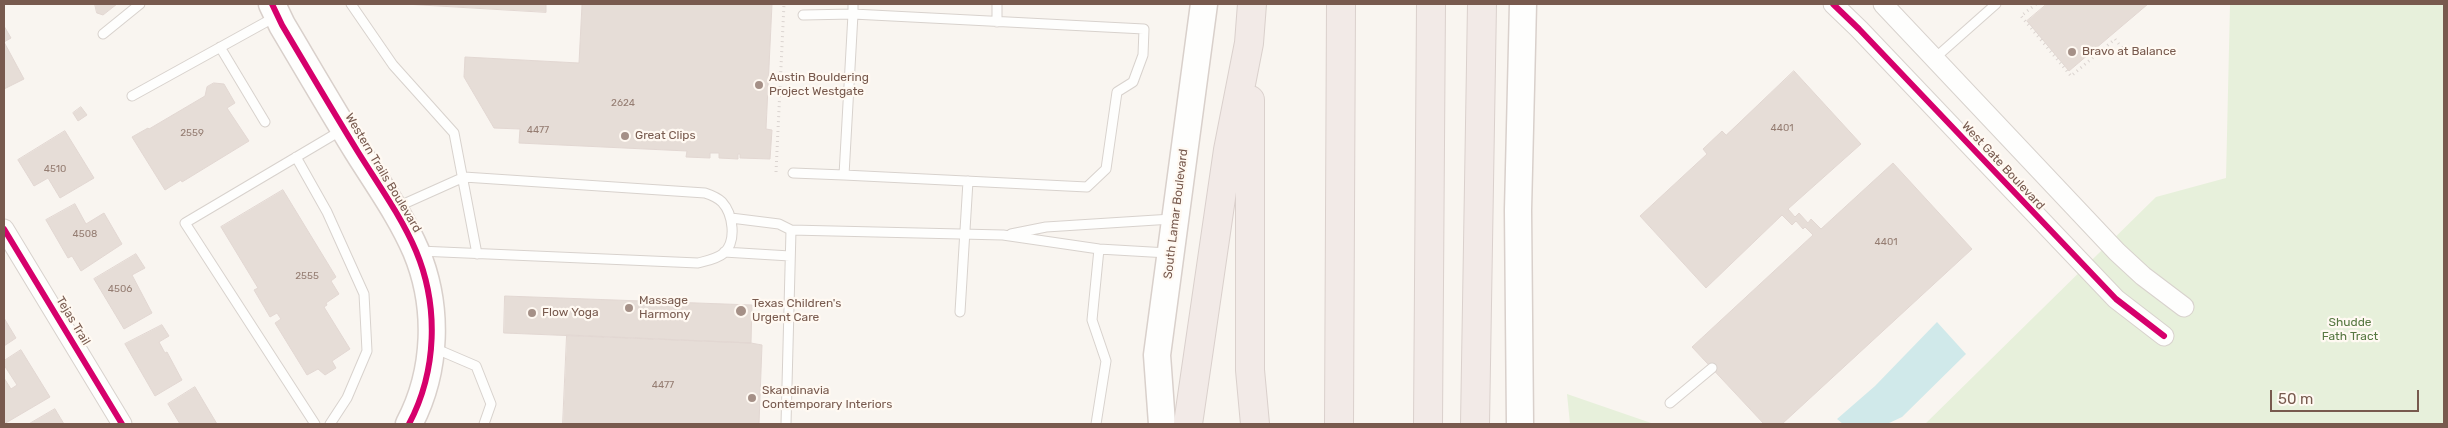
<!DOCTYPE html>
<html>
<head>
<meta charset="utf-8">
<style>
  body { margin:0 }
  #map { position:relative; width:2448px; height:428px; overflow:hidden; background:#f9f5f0; font-family:Rubik,sans-serif }
  canvas { display:block }
  .frame { position:absolute; inset:0; border:5px solid #785a4e; pointer-events:none }
  .scale { position:absolute; left:2270px; top:390px; width:149px; height:22px; box-sizing:border-box; border:2px solid #785a4e; border-top:0; padding-left:6px; font-size:15px; line-height:18px; white-space:nowrap; color:#785a4e; -webkit-text-stroke:4px #fff9f2; paint-order:stroke }
</style>
</head>
<body>
<div id="map">
<canvas width="2448" height="428"></canvas>
<div class="frame"></div>
<div class="scale">50 m</div>
</div>
<script>
const g = document.querySelector('canvas').getContext('2d');
g.lineJoin = 'round';
function fillPath(path, color) { g.fillStyle = color; g.fill(path, 'evenodd'); }
function trace(path, color, width, dash) { g.strokeStyle = color; g.lineWidth = width; g.lineCap = dash ? 'butt' : 'round'; g.setLineDash(dash || []); g.stroke(path); }
function label(font, color, halo, rows, align = 'center') {
  g.font = font + ' Rubik,sans-serif'; g.lineWidth = 4.5; g.setLineDash([]); g.textBaseline = 'middle'; g.strokeStyle = halo; g.fillStyle = color; for (const [text, x, y, turn = 0] of rows) {
    g.save(); g.translate(x, y); g.rotate((+turn || 0) * Math.PI / 180); g.textAlign = isNaN(turn) ? turn : align; if (halo) g.strokeText(text, 0, 0); g.fillText(text, 0, 0); g.restore();
  }
}
fillPath(new Path2D(`
  M2230,4H2444V424H1925L2156,197L2226,178Z
  M1567,394L1654,424H1570Z`), '#e7f0db');
fillPath(new Path2D(`
  M1937,322L1966,354L1902,417L1887,424H1843L1837,419L1875,386Z`), '#d0e9ea');
const building = new Path2D(`
  M95,4H117L103,15L97,13Z
  M405,4H546V12Z
  M557,4H772L766,129L772,130L770,159L740,158V154H738V159L719,158V153H710V158L686,157L687,151L519,143L520,129L494,128L464,77L465,57L579,63L582,5Z
  M2047,4H2148L2069,71L2027,21Z
  M4,26L11,38L4,42L24,79L4,89Z
  M1794,71L1861,144L1788,209L1795,217L1799,213L1808,223L1811,219L1821,229L1893,163L1972,249L1782,424H1764L1692,347L1813,235L1805,227L1803,229L1796,221L1792,225L1782,215L1706,288L1640,216L1707,154L1703,149L1722,131L1726,135Z
  M214,83L224,84L235,103L227,108L249,141L182,182L181,180L165,190L132,137L148,128L149,129L205,96L207,87Z
  M81,107L87,115L78,121L73,113Z
  M65,131L94,178L60,198L48,178L34,186L18,160Z
  M283,190L336,277L331,281L339,294L326,303L327,305L324,307L350,349L332,361L336,368L325,375L318,369L307,375L275,323L281,319L277,313L270,317L254,290L258,288L221,227Z
  M75,204L86,224L104,213L122,244L81,271L72,256L68,258L46,220Z
  M136,254L145,268L132,275L152,313L124,329L94,279Z
  M505,296L752,305L751,343L504,333Z
  M4,318L16,338L4,346Z
  M162,325L169,336L159,342L165,353L167,352L182,380L155,396L125,344Z
  M567,335L751,343L762,345L759,424H563Z
  M21,350L50,397L4,424V378L11,389L17,385L4,365V361Z
  M195,387L217,424H180L168,404Z
  M55,409L64,424H29Z`);
fillPath(building, '#e6ddd7');
trace(building, '#e2d7d2', 1);
const lane = new Path2D(`
  M351,4L393,65L454,133L477,254
  M803,15L853,14L1144,29L1143,55L1133,82L1117,92L1106,169L1087,187L844,175L853,14V4
  M997,22V4
  M103,34L140,4
  M220,47L265,122
  M1935,58L1996,4
  M132,96L275,17
  M296,157L327,212L364,294L367,351L347,398L330,424
  M793,173L844,175
  M397,207L464,177L705,193C711,195 717,197 722,202C733,214 737,241 724,253C717,259 706,261 698,263L419,251
  M731,218L779,224L791,230L1003,235L1099,249L1168,253
  M1011,234L1046,227L1172,219
  M724,252L790,256
  M960,312L968,181
  M434,348L476,366L491,404L484,424
  M1670,403L1712,368
  M315,424L185,223L342,130
  M786,424L791,230
  M1096,424L1106,361L1092,320L1099,249`);
const street = new Path2D(`
  M1833,4L1859,29L2116,299L2164,336
  M1883,4L2117,252L2143,276L2184,307
  M4,229L122,424`);
const secondary = new Path2D(`
  M272,4L282,25C307,67 332,110 358,152C378,184 401,216 416,251C439,306 437,371 409,424
  M1162,424L1157,355L1204,4
  M1520,424L1518,210L1523,4`);
const highway = new Path2D(`
  M1250,100V370L1255,424
  M1188,424L1228,150L1249,43L1252,4
  M1339,424L1341,4
  M1428,424L1431,4
  M1475,424L1482,4`);
trace(lane, '#d8d2cd', 11);
trace(street, '#d8d2cd', 21);
trace(secondary, '#d9d0cb', 29);
trace(highway, '#dad0cc', 30);
trace(new Path2D(`
  M2036,4L2021,16L2071,76L2115,39L2126,53L2128,52
  M776,172L784,4`), '#dbd4d0', 3, [1, 4]);
trace(lane, '#fefefd', 9);
trace(street, '#fefefd', 19);
trace(secondary, '#fefefd', 26);
trace(highway, '#f2eae7', 28);
trace(new Path2D(`
  M272,4L282,25C307,67 332,110 358,152C378,184 401,216 416,251C439,306 437,371 409,424
  M1833,4L1859,29L2116,299L2164,336
  M4,229L122,424`), '#d6006c', 6);
for (const [x, y, r, color] of [
  [2072,52,5,"#a59087"],
  [759,85,5,"#a59087"],
  [625,136,5,"#a59087"],
  [629,308,5,"#a59087"],
  [741,311,6,"#a59087"],
  [532,313,5,"#a59087"],
  [752,398,5,"#a59087"]
]) { const dot = new Path2D(); dot.arc(x, y, r, 0, 2 * Math.PI); g.fillStyle = color; g.fill(dot); trace(dot, '#fff9f2', 2); }
label('10px', '#957d72', null, [
  ["2624",623,103],
  ["4401",1782,128],
  ["4477",538,130],
  ["2559",192,133],
  ["4510",55,169],
  ["4508",85,234],
  ["4401",1886,242],
  ["2555",307,276],
  ["4506",120,289],
  ["4477",663,385]
]);
label('12px', '#785a4e', '#fff9f2', [
  ["Bravo at Balance",2082,52],
  ["Austin Bouldering",769,78],
  ["Project Westgate",769,92],
  ["Great Clips",635,136],
  ["Massage",639,301],
  ["Harmony",639,315],
  ["Texas Children's",752,304],
  ["Urgent Care",752,318],
  ["Flow Yoga",542,313],
  ["Skandinavia",762,391],
  ["Contemporary Interiors",762,405]
], 'left');
label('12px', '#785a4e', '#fff9f2', [
  ["West Gate Boulevard",2003,166,47],
  ["Western Trails Boulevard",383,173,59],
  ["South Lamar Boulevard",1176,214,-83],
  ["Tejas Trail",73,321,59]
]);
label('12px', '#577842', '#fff9f2', [
  ["Shudde",2350,323],
  ["Fath Tract",2350,337]
]);
</script>
</body>
</html>
